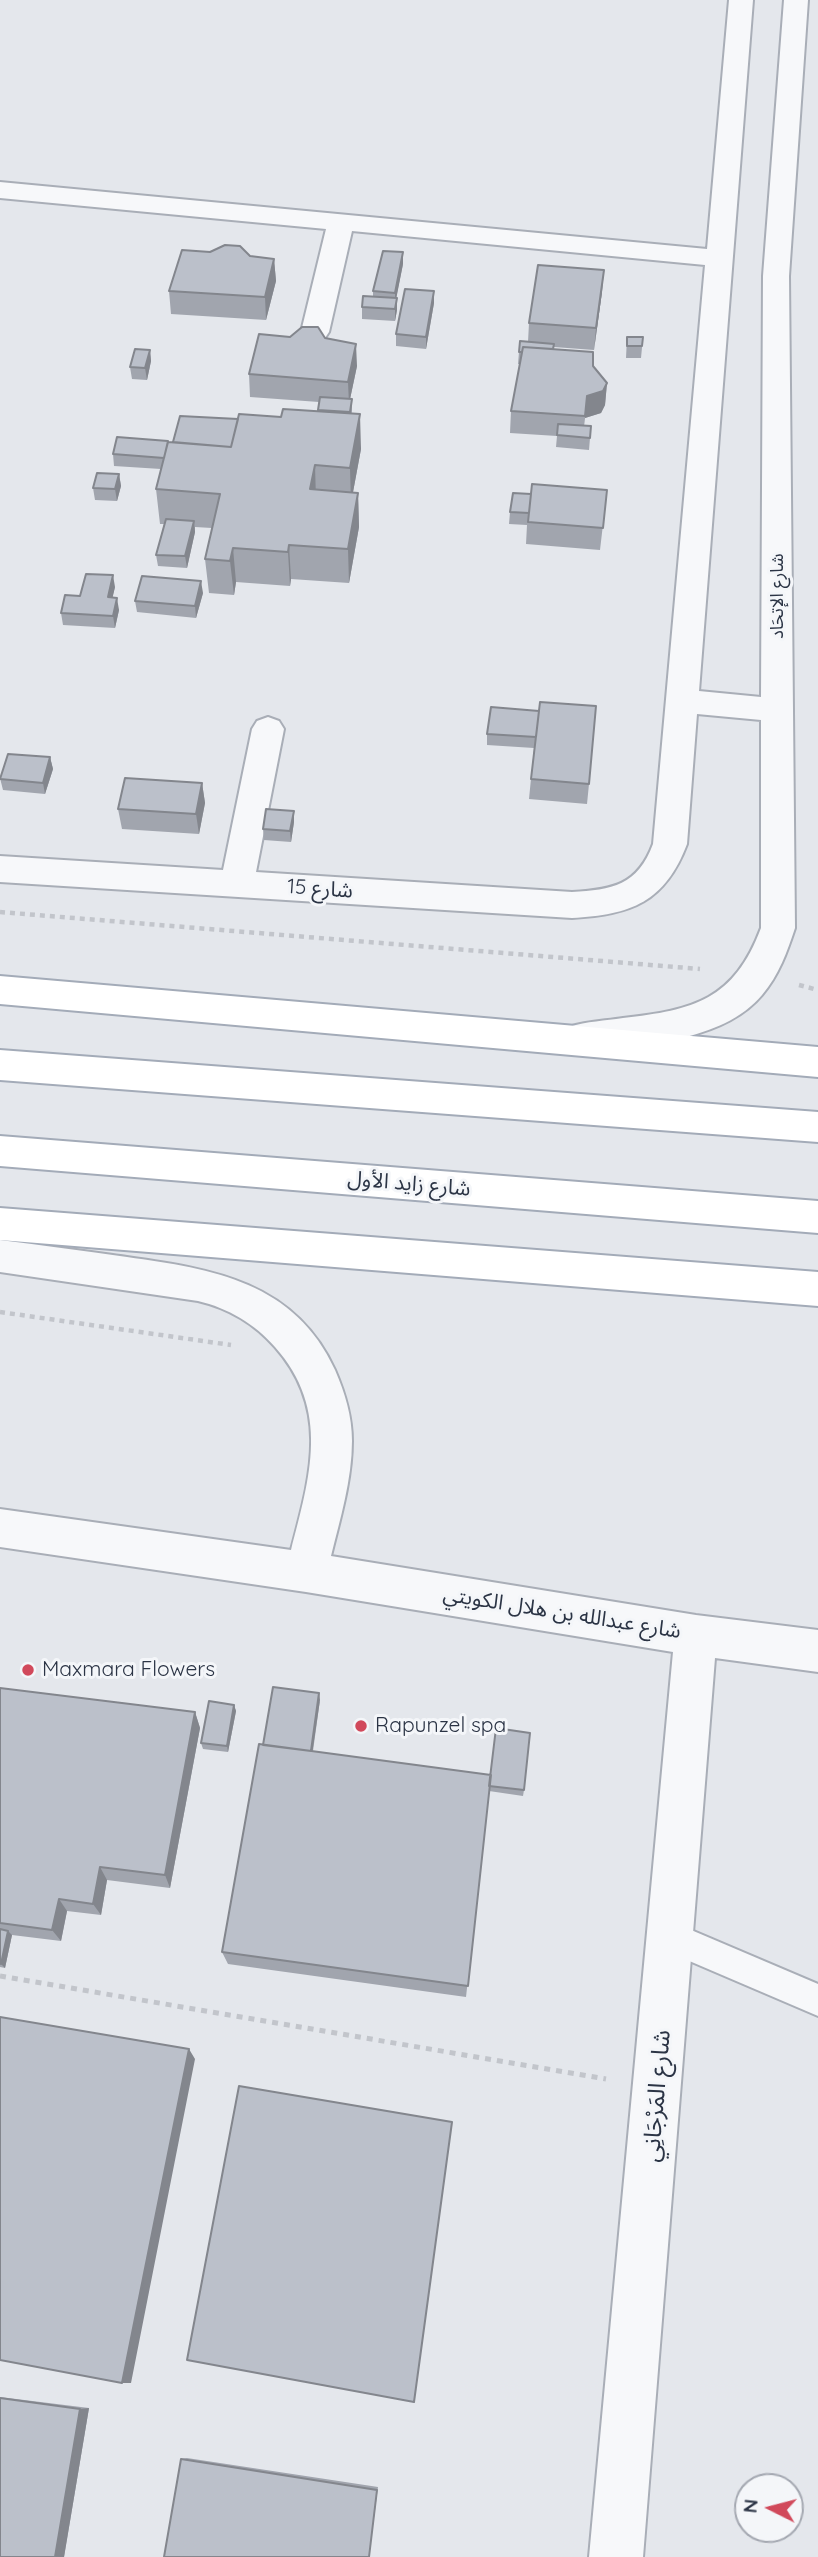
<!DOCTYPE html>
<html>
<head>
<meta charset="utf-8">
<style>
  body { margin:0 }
  #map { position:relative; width:818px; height:2557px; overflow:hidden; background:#e4e7ec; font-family:Quicksand,sans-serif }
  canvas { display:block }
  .north { position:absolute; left:734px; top:2473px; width:70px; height:70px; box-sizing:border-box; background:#f4f6f9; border:2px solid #a4a8b1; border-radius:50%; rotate:276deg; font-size:19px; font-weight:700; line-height:28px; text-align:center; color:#2b3445 }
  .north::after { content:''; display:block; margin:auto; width:24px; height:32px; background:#d1495b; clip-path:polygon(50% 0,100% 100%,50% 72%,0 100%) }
</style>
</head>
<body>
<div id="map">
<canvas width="818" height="2557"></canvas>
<div class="north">N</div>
</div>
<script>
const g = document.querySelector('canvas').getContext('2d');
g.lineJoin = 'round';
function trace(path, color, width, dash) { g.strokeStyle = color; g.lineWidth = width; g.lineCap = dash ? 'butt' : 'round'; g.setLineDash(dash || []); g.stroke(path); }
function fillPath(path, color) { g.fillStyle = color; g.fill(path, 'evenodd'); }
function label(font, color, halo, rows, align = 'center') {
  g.font = font + ' Quicksand,"Noto Sans Arabic",sans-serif'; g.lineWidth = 6; g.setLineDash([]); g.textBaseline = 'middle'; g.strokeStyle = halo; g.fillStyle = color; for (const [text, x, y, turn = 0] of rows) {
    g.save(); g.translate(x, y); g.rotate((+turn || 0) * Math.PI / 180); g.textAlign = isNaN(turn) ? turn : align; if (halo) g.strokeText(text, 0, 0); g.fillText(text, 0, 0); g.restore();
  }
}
const lane = new Path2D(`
  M670,1921L818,1984V2016L659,1948L654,1937L659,1926Z`);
const street = new Path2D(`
  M729,0H753L699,691L761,697L763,276L784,0H808L789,276L795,928C787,952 779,975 762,995C723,1042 638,1046 582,1051L569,1047L564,1037L569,1027C587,1021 605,1021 623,1018C694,1010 734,1000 761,928V720L697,714L687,844C665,902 631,915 572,918L0,882V856L223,870L252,729L257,721L268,717L279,721L284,729L256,872L572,892C612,890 638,885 653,844L705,265L352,231L329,332L325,338L315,341L305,338L301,332L326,229L0,198V182L707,249Z
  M0,1240C42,1245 84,1251 127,1257C213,1269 295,1282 335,1370C345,1393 352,1416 352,1441C352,1480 340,1519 331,1556L696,1615L818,1630V1672L715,1658L643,2557H589L673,1652L306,1592L0,1547V1509L291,1550C310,1477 331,1410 275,1347C255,1324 228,1308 198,1301L0,1272Z`);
const primary = new Path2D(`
  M0,976L818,1047V1077L0,1004Z
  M0,1050L818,1112V1142L0,1080Z
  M0,1136L818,1201V1233L0,1166Z
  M0,1208L818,1272V1306L0,1240Z`);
trace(lane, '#a9aeb7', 4);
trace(street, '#a9aeb7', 4);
trace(primary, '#a3abb8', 4);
trace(new Path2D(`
  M0,912L700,969
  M799,985L818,990
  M0,1312L231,1345`), '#c2c5cb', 4.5, [5, 5]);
trace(new Path2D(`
  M0,1976L606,2079`), '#c2c5cb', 5, [6, 6]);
fillPath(lane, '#f7f8fa');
fillPath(street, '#f7f8fa');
fillPath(primary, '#fff');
fillPath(new Path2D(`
  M250,256L274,259L276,281L266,320L171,314L169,291Z
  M403,264L396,298H397V310L395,321L362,319V307L373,297V291Z
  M434,291V303L426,349L396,346V334Z
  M602,292L594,350L554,347L553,349L593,366L607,383L605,405L601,413L585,418L584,426H591L589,450L556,447L557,436L510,433L511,411L520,364H518L519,352L528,342L529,323Z
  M627,337H643L641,358H626Z
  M325,338L357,366L350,399H352V414L361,449L353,492L358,493L359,527L349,583L291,579L290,586L236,582L234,595L209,593L205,559L212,528L195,527V532L187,568L158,566L156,555L164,524H160L156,489L161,469L114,466L113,454L173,442L238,419L281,417L318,411L319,402L250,397L249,374Z
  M150,350L151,361L147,380L132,379L130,367Z
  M119,474L121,486L117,501L95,500L93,488Z
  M607,490L600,550L526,544L527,525L509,524L510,512L531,494Z
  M115,587L112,598L119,610L115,628L63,625L61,613L80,596Z
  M203,593L196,618L137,612L135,601Z
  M539,711L589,784L587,804L529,799L534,748L487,745V734Z
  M50,757L53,769L45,794L3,790L0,778Z
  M202,783L205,803L199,834L122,829L118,809Z
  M294,822L291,842L264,840L263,829Z
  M0,1688L195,1712L200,1728L170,1888L107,1880L101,1915L67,1911L61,1941L12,1935L5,1968L0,1967Z
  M320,1700L313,1751L524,1790L523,1796L489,1791L466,1997L228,1964L222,1952Z
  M234,1705L236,1711L228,1752L203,1749L201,1743Z
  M0,2397L89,2408L64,2557H0Z
  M187,2458L378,2487L369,2557L181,2459Z`), '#a1a5ae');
fillPath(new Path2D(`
  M403,252V264L395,305V293Z
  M274,259L276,281L266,320L265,297Z
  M604,270L602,292L594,350L596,328Z
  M434,291V303L426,349V337Z
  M397,298V310L395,321V309Z
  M356,344L357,366L349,404L348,382Z
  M150,350L151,361L147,380L145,368Z
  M607,383L605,405L601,413L585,418L583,438L587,396Z
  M360,414L361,449L351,503L350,468Z
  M315,465L316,500L310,489Z
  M119,474L121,486L117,501L115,489Z
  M358,493L359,527L349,583L348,549Z
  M194,521L195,532L187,568L185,556Z
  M289,545L291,579L290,586L288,552Z
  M233,548L236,582L234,595L230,561Z
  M113,575L115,587L110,609L108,597Z
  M201,581L203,593L196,618L195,606Z
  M117,598L119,610L115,628L113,616Z
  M50,757L53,769L45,794L43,783Z
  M202,783L205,803L199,834L196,814Z
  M294,811V822L291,842L290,831Z
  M319,1693L320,1700L310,1768L309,1762Z
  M234,1705L236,1711L228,1752L227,1746Z
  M195,1712L200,1728L170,1888L165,1875Z
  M100,1867L107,1880L101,1915L93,1904Z
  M59,1899L67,1911L61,1941L52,1930Z
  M8,1931L12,1935L5,1968L1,1964Z
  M189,2049L195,2059L131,2383H122Z
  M89,2408L64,2557H55L80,2409Z`), '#83868d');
const building = new Path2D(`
  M225,245L240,246L250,256L274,259L265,297L169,291L182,250L210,252Z
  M383,251L403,252L395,293L373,291Z
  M538,265L604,270L596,328L529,323Z
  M405,289L434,291L426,337L396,334Z
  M363,296L397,298L395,309L362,307Z
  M302,327H318L325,338L356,344L348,382L249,374L259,334L290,337Z
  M627,337H643L642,346H627Z
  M520,341L554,344L553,349L523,347L522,352H519Z
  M523,347L593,352V366L607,383L603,391L587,396L585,416L511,411Z
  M135,349L150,350L145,368L130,367Z
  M320,397L352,399L350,412L318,410Z
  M283,409L360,414L350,468L315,465L310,489L358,493L348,549L289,545L288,552L233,548L230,561L205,559L220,494L156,489L168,442L231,447L239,414L281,417Z
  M180,416L238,419L231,447L173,442Z
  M558,424L591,426L590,438L557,435Z
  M117,437L168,441L164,458L113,454Z
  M97,473L119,474L115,489L93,488Z
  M532,484L607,490L603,528L528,522Z
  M513,493L531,494L529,513L510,512Z
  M166,519L194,521L185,556L156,555Z
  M86,574L113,575L108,597L117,598L113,616L61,613L65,595L80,596Z
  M142,576L201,581L195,606L135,601Z
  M540,702L596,706L589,784L531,779Z
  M491,707L539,711L536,737L487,734Z
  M8,754L50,757L43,783L0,779Z
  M125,778L202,783L196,814L118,809Z
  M266,809L294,811L290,831L263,829Z
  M273,1687L319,1693L311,1751L263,1745Z
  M0,1688L195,1712L165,1875L100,1867L93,1904L59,1899L52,1930L0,1923Z
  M209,1701L234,1705L227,1746L201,1743Z
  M496,1728L530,1733L524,1790L489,1786Z
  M259,1744L491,1775L468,1986L222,1952Z
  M0,1929L8,1931L1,1964L0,1963Z
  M0,2017L189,2049L122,2383L0,2360Z
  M239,2086L452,2122L414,2402L187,2360Z
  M0,2398L80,2409L55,2557H0Z
  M181,2459L377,2490L369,2557H164Z`);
fillPath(building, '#bbc0ca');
trace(building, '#83868d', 2);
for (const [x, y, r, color] of [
  [28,1670,7,"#d1495b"],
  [361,1726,7,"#d1495b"]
]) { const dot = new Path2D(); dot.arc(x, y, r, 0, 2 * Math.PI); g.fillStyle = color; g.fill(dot); trace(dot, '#f4f6f9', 2.5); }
label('18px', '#2b3445', '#f4f6f9', [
  ["شارع الإتحَاد",778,596,-90]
]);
label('21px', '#2b3445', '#f4f6f9', [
  ["شارع 15",320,889,4],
  ["شارع زايد الأول",409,1184,5],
  ["شارع عبدالله بن هلال الكويتي",562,1613,9]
]);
label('21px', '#2b3445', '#f4f6f9', [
  ["Maxmara Flowers",42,1670],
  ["Rapunzel spa",375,1726]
], 'left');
label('24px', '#2b3445', '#f4f6f9', [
  ["شارع المَرْجَانِي",657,2096,-85]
]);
</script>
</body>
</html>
